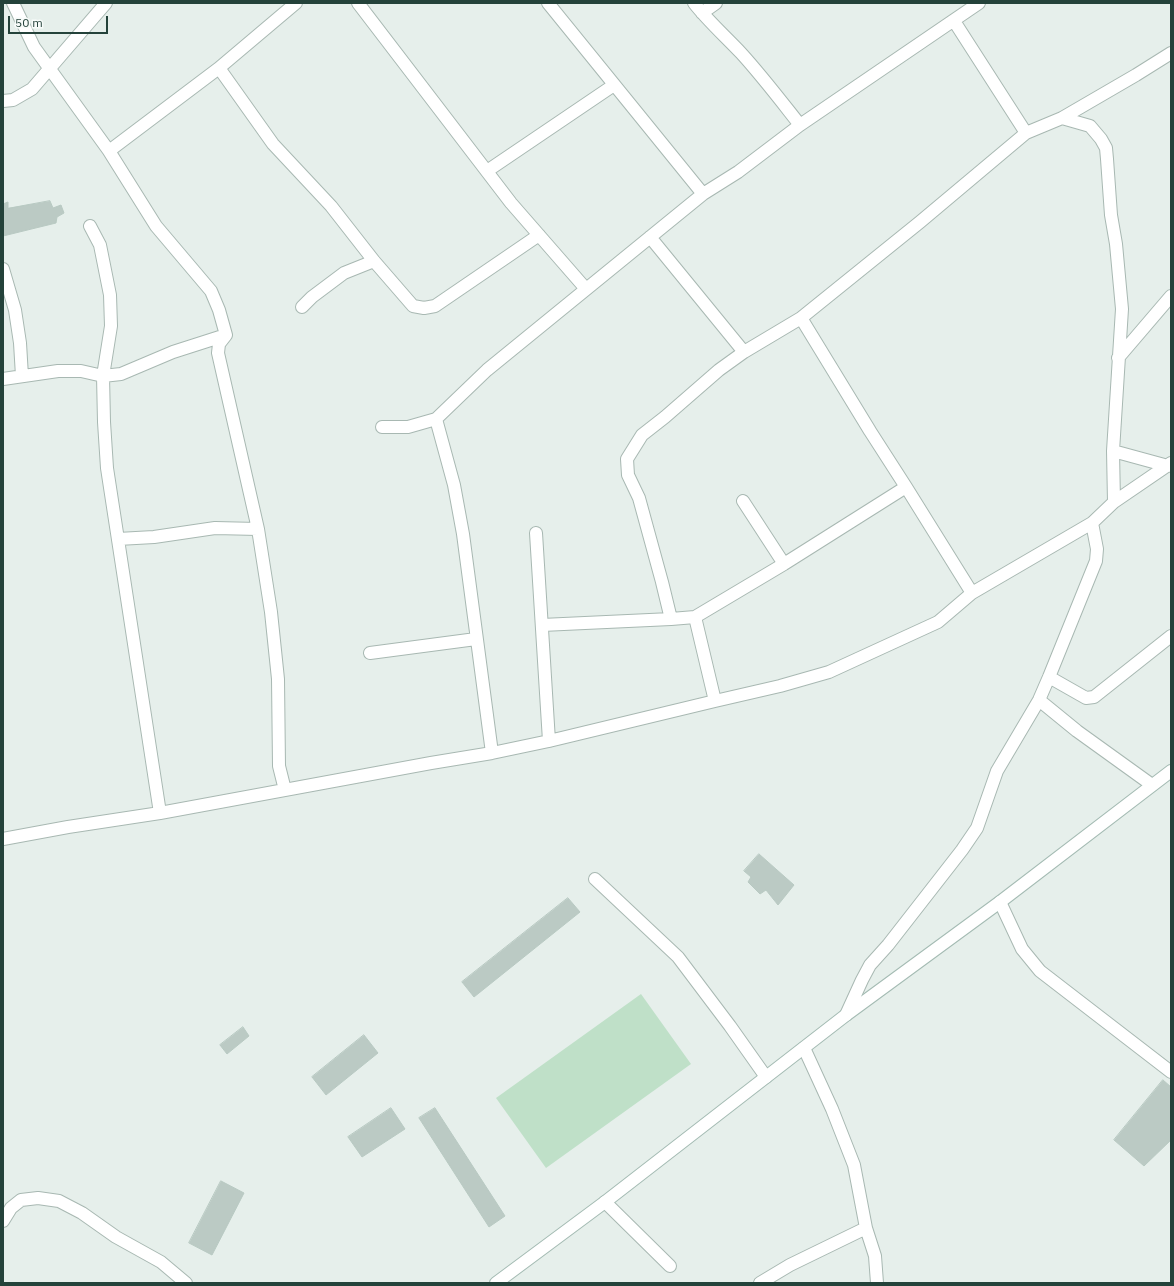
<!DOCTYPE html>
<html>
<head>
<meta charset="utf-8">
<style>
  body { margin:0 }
  #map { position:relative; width:1174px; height:1286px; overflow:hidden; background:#e6efeb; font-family:"IBM Plex Sans",sans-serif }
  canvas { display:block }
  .frame { position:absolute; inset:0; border:4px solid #24423a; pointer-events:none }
  .scale { position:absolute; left:8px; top:16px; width:100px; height:18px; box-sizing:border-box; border:2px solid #24423a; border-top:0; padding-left:5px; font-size:12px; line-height:14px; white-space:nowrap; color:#24423a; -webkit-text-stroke:3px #f7fbf9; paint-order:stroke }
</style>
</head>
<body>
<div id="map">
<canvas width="1174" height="1286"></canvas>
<div class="frame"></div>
<div class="scale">50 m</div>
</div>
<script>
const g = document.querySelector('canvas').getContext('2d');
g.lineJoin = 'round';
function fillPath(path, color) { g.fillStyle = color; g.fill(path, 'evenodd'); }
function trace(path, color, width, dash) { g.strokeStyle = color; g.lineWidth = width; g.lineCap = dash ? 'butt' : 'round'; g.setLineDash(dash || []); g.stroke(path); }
fillPath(new Path2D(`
  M641,994L691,1064L546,1168L496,1098Z`), '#bfe0c8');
const building = new Path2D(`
  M50,201L53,208L61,205L64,213L57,217L56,223L3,236V204L8,202V208Z
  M759,854L794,885L778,905L766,890L760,894L748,882L751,877L744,871Z
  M568,898L580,912L474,997L462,982Z
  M243,1027L249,1036L227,1054L220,1045Z
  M364,1035L378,1053L326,1095L312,1077Z
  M1163,1080L1171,1087V1140L1144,1166L1114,1140Z
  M391,1108L405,1129L362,1157L348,1137Z
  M435,1108L505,1216L489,1227L419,1118Z
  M221,1181L244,1193L212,1255L189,1243Z`);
fillPath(building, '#bbcac4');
trace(building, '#b8c9c2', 1);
const street = new Path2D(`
  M13,3L34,47L109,151L156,226L211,291L219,310L226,335L219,344L218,353L258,529L271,612L278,679L279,766L285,790
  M296,3L219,68L273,144L331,206L374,261L413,306L424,308L435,306L539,235
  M358,3L511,203L586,289
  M548,3L703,194
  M694,3C708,21 725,36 741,53C762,76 781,101 800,125
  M702,13L716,3
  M954,21L1026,133
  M3,101L13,100L32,89L106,3
  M1062,118L1090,126L1101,139L1106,148L1107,159L1111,215L1116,244L1122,309L1113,451L1114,502
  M109,151L219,68
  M487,171L614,85
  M90,226L100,245L110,295L111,326L103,376L104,422L107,468L160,813
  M650,237L744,352
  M3,269L15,310L20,343L22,376
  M302,307L312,297L344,273L374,261
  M801,318L870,431L906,487L972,593
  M1118,358L1171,296
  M3,379L58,371H81L103,376L121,374L173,352L226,335
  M436,419L454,485L463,534L492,753
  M382,427H408L436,419L487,370L703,194L738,172L800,125L979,3
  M1113,451L1168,466
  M743,501L784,564
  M536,533L549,741
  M118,539L154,537L215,528L258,529
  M695,617L715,701
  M671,619L662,582L639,498L628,475L627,459L642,435L665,417L719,370L744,352L801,318L920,222L1026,133L1062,118L1136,75L1171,53
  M542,625L671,619L695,617L784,564L906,487
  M370,653L476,639
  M1049,677L1086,698L1094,697L1171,636
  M1039,700L1077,731L1152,785
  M3,839L68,827L160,813L431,763L492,753L549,741L715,701L780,686L829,672L938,622L972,593L1092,523L1114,502L1171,463
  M595,879L678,957L730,1026L766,1077
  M1000,902L1022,949L1040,971L1171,1072
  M846,1015L862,980L870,965L888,945L962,850L977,828L997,771L1039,700L1049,677L1096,561L1097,549L1092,523
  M804,1048L832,1109L854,1165L866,1228L875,1256L877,1283
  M605,1202L670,1266
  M3,1221L11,1208L21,1200L38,1198L59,1201L82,1213L116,1237L161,1262L186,1283
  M760,1283L790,1265L866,1228`);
const secondary = new Path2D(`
  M496,1283L605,1202L846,1015L1000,902L1171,771`);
trace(street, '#a8b8b2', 14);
trace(secondary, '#a4bbb3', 14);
trace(street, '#fff', 12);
trace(secondary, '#fff', 12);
</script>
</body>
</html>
